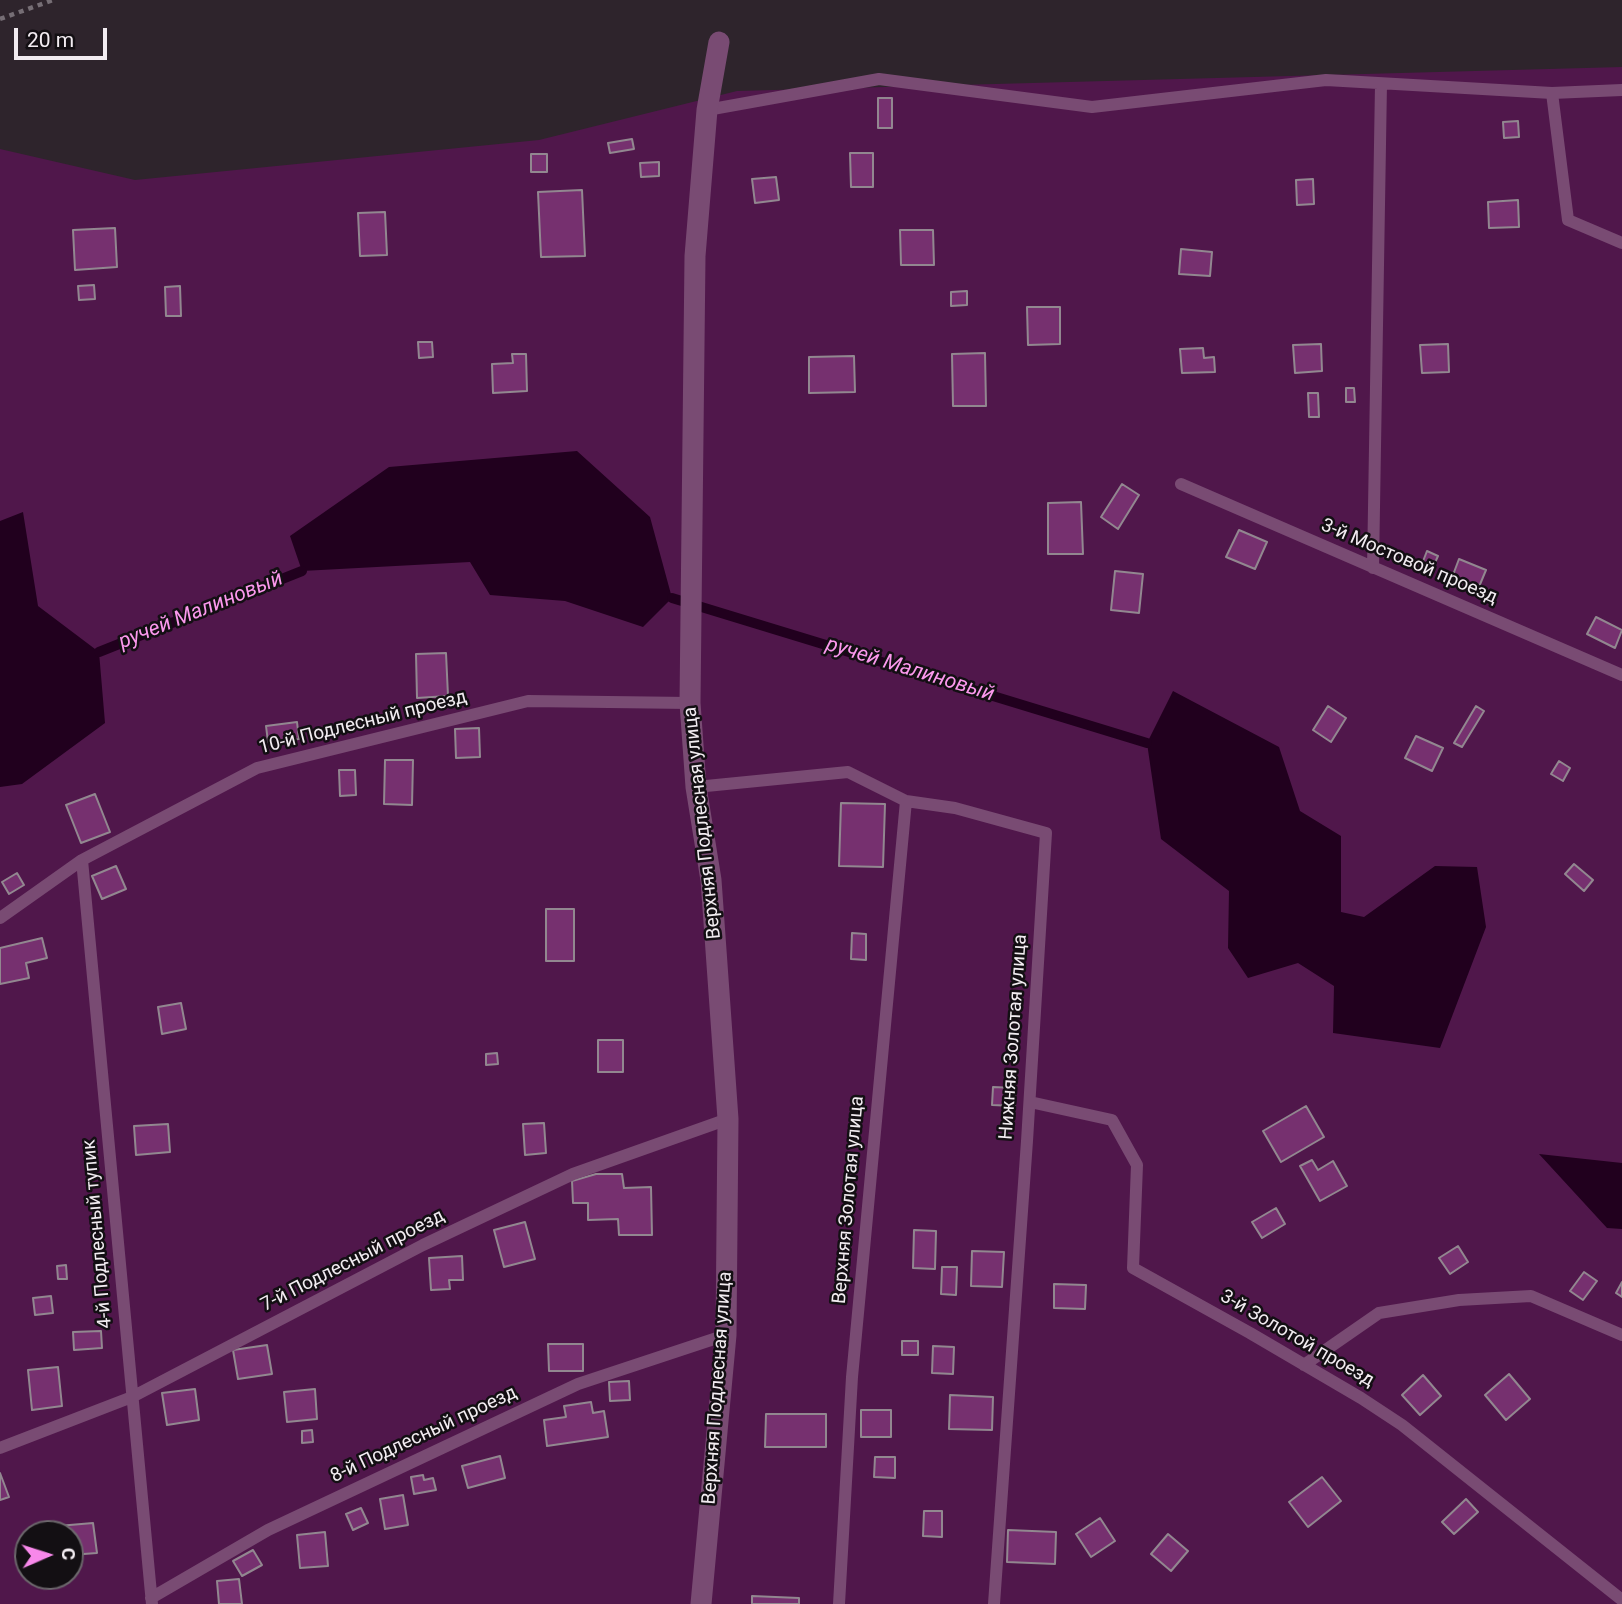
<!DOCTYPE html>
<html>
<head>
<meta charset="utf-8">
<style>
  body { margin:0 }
  #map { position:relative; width:1622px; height:1604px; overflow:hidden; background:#2e242c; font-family:Roboto,sans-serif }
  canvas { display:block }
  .north { position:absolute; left:14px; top:1520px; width:70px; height:70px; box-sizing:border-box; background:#130f13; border:2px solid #6c676c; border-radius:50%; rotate:87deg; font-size:19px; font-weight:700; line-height:28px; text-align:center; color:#f2ecf1 }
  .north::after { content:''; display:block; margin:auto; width:24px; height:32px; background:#f888ea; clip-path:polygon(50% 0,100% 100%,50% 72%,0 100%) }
  .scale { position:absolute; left:14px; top:28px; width:93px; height:32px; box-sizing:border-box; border:4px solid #f2ecf1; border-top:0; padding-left:9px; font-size:21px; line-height:24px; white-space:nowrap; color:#f2ecf1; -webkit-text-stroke:5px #130f13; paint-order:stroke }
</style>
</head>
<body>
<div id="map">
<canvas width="1622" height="1604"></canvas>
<div class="north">С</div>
<div class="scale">20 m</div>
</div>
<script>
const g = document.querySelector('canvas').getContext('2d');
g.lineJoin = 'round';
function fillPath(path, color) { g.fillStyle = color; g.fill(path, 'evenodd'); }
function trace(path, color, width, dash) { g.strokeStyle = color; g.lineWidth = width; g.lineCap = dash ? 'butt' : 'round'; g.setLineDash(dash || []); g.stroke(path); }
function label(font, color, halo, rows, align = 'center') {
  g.font = font + ' Roboto,sans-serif'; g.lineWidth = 5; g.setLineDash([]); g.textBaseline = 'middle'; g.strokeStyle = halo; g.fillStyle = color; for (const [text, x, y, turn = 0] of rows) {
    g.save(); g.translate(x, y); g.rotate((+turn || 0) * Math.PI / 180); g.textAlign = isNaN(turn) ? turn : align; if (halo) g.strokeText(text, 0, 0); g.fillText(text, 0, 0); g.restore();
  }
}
fillPath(new Path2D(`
  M1622,67V1604H0V149L135,180L539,140L737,91ZM28,1534H70V1576H28Z`), '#50174b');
fillPath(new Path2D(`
  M577,451L650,517L672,598L643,627L565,601L490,595L470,562L302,571L290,536L389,467Z
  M23,512L38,606L99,652L105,723L22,784L0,787V521Z
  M1173,691L1279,747L1300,811L1341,836V912L1364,917L1435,866L1477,867L1486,927L1440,1048L1333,1033L1334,986L1298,963L1248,978L1228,948L1229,891L1161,839L1147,743Z
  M1539,1154L1622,1163V1229L1607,1228Z`), '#21001e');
trace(new Path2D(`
  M672,598L1147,743
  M99,652L302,571`), '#21001e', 10);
const building = new Path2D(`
  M878,98H892V128H878Z
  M1518,121L1519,137L1504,138L1503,122Z
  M632,139L634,149L610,153L608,143Z
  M850,153H873V187H851Z
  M531,154H547V172H531Z
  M659,162V176L641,177L640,163Z
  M776,177L779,200L755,203L752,179Z
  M1313,179L1314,204L1297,205L1296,180Z
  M582,190L585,256L541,257L538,192Z
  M1518,200L1519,227L1489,228L1488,202Z
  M385,212L387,255L360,256L358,213Z
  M115,228L117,267L75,270L73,230Z
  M900,230H933L934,265H901Z
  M1181,249L1212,252L1210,276L1179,274Z
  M94,285L95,299L79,300L78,286Z
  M180,286L181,316H166L165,287Z
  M967,291V305L951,306V292Z
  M1027,307H1060V344L1028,345Z
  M418,342H432L433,357L419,358Z
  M1321,344L1322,371L1295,373L1293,345Z
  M1448,344L1449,372L1422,373L1420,345Z
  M1203,348L1204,358L1214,357L1215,372L1182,373L1180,349Z
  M985,353L986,406H953L952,354Z
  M512,354H526L527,391L493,393L492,364L513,363Z
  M854,356L855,392L809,393V357Z
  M1346,388H1354L1355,402H1346Z
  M1308,393H1318L1319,417H1309Z
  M1122,484L1139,495L1118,529L1101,517Z
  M1081,502L1083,554H1048V503Z
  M1239,530L1267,542L1255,569L1226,557Z
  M1427,551L1438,556L1430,574L1420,569Z
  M1459,559L1486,570L1476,594L1450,583Z
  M1115,571L1143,574L1139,613L1111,610Z
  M1596,617L1622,630L1615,648L1587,634Z
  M446,653L448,696L417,698L416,654Z
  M1328,706L1346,718L1331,742L1313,730Z
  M1476,706L1484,711L1462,747L1454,743Z
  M297,722L299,739L268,742L266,726Z
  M479,728L480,757L456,758L455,729Z
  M1416,736L1443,748L1432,771L1405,758Z
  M385,760H413L412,805L384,804Z
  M1559,761L1570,768L1563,781L1551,774Z
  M339,770H355L356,795L340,796Z
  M95,794L110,832L81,843L66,805Z
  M841,803L885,804L883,867L839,866Z
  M1574,864L1593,880L1584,891L1565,874Z
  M116,866L126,889L102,899L92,876Z
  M17,873L24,885L9,894L2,882Z
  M546,909H574V961H546Z
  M852,933L866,934V960L851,959Z
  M42,938L47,958L26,963L29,978L0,984V948Z
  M181,1003L186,1029L162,1034L158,1007Z
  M598,1040H623V1072H598Z
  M497,1053L498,1064L486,1065V1054Z
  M993,1087L1015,1088V1106L992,1105Z
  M1306,1106L1324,1137L1281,1162L1263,1131Z
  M544,1123L546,1153L525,1155L523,1124Z
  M168,1124L170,1152L136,1155L134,1126Z
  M1312,1160L1318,1170L1333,1161L1347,1186L1320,1201L1300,1166Z
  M596,1174H622L624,1188L651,1187L652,1235H619L618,1219L588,1220V1203H573L572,1181Z
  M1276,1208L1285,1224L1262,1238L1252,1222Z
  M525,1222L535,1259L504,1267L494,1230Z
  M914,1230L936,1231L935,1269L913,1268Z
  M1458,1246L1468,1262L1450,1274L1439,1258Z
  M972,1251L1004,1252L1002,1287L971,1286Z
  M462,1256L463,1280H449L450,1289L431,1290L429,1258Z
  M66,1265L67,1279H58L57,1266Z
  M942,1267H957L956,1295L941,1294Z
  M1584,1272L1597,1281L1583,1300L1570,1291Z
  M1622,1282V1297L1616,1293Z
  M1054,1284L1086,1285L1085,1309L1054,1308Z
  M51,1296L53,1313L35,1315L33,1298Z
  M101,1331L102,1348L74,1350L73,1332Z
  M902,1341H918V1355H902Z
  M548,1344H583V1371H549Z
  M267,1345L272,1374L238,1379L233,1350Z
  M933,1346L954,1347L953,1374L932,1373Z
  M58,1367L62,1406L32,1410L28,1370Z
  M1509,1374L1530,1399L1506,1420L1485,1395Z
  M1423,1375L1441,1396L1420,1415L1402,1395Z
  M629,1381L630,1400L610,1401L609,1382Z
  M195,1389L199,1420L167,1425L162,1393Z
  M315,1389L317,1419L287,1422L284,1392Z
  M950,1395L993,1397L992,1430L949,1429Z
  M591,1402L593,1413L604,1411L608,1437L547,1446L544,1420L566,1417L564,1406Z
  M861,1410H891V1437H861Z
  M766,1414H826V1447H765Z
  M312,1430L313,1442L302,1443V1431Z
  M500,1456L505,1478L468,1488L462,1466Z
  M875,1457H895V1478L874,1477Z
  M0,1473L9,1497L0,1500Z
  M423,1475L424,1480L433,1478L436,1490L414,1494L411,1477Z
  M1322,1477L1341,1501L1308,1527L1289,1502Z
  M403,1495L408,1525L385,1529L380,1499Z
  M1466,1499L1478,1512L1454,1534L1442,1522Z
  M361,1508L368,1523L353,1530L346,1514Z
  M924,1511H942V1537L923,1536Z
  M1100,1518L1115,1541L1091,1557L1076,1534Z
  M93,1523L97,1553L70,1555V1534H59L58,1526Z
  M1008,1530L1056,1532L1055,1564L1007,1562Z
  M325,1532L328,1566L300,1568L297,1535Z
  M1168,1534L1188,1551L1171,1571L1151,1554Z
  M253,1550L262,1565L242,1576L233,1561Z
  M239,1579L242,1604H219L217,1581Z
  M752,1596L799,1598V1604H752Z`);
fillPath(building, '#76306f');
trace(building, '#928790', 2);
trace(new Path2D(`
  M0,19L53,0`), '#766e75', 4.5, [5, 5]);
trace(new Path2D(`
  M1552,93L1568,220L1622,243
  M707,110L879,79L1092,107L1326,80L1552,93L1622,90
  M1181,484L1622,675
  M1373,568L1381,84
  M696,787L848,772L906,801L955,808L1046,833L1027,1141L994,1604
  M82,860L152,1604
  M0,918L82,860L257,768L528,701L690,703
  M1030,1102L1112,1120L1137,1165L1133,1268L1250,1333L1361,1398L1402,1425L1622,1600
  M1304,1365L1379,1313L1459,1300L1531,1296L1622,1335
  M0,1448L132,1397L423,1245L573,1174L728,1119
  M151,1598L268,1530L578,1384L726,1335
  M839,1604L852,1377L906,801`), '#794b73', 12);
trace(new Path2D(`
  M701,1604L726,1335L728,1119L711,880L696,787L690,703L695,256L707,110L719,42`), '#794b73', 21);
label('19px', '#f2ecf1', '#130f13', [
  ["3-й Мостовой проезд",1409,562,23],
  ["10-й Подлесный проезд",363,723,-14],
  ["Верхняя Подлесная улица",703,823,-96],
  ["Нижняя Золотая улица",1014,1037,-86],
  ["Верхняя Золотая улица",849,1200,-85],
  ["4-й Подлесный тупик",98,1234,-95],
  ["7-й Подлесный проезд",353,1261,-27],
  ["3-й Золотой проезд",1297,1339,30],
  ["Верхняя Подлесная улица",718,1388,-86],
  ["8-й Подлесный проезд",424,1435,-25]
]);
label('italic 21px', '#fb98ed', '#130f13', [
  ["ручей Малиновый",201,611,-22],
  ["ручей Малиновый",910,670,17]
]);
</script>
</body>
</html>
